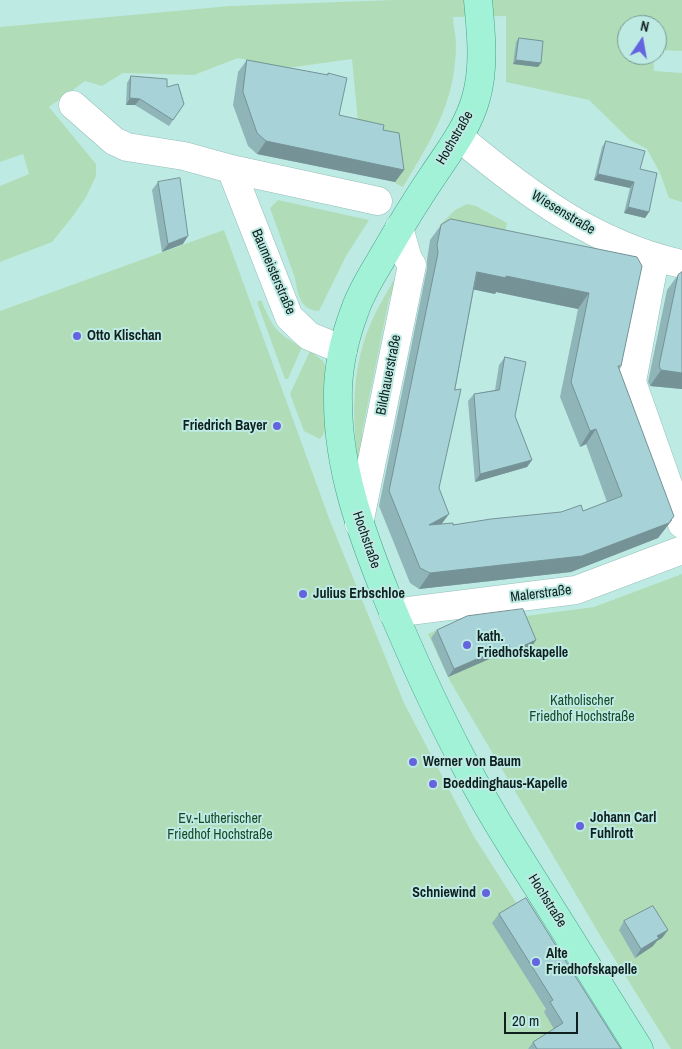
<!DOCTYPE html>
<html>
<head>
<meta charset="utf-8">
<style>
  body { margin:0 }
  #map { position:relative; width:682px; height:1049px; overflow:hidden; background:#beeae4; font-family:"Archivo Narrow",sans-serif }
  canvas { display:block }
  .north { position:absolute; left:617px; top:15px; width:50px; height:50px; box-sizing:border-box; background:#beeae4; border:1px solid #789995; border-radius:50%; rotate:12deg; font-size:14px; font-weight:700; line-height:20px; text-align:center; color:#0f201e }
  .north::after { content:''; display:block; margin:auto; width:18px; height:22px; background:#6465de; clip-path:polygon(50% 0,100% 100%,50% 72%,0 100%) }
  .scale { position:absolute; left:504px; top:1012px; width:74px; height:22px; box-sizing:border-box; border:2px solid #0f201e; border-top:0; padding-left:6px; font-size:15px; line-height:18px; white-space:nowrap; color:#0f201e; -webkit-text-stroke:4px #beeae4; paint-order:stroke }
</style>
</head>
<body>
<div id="map">
<canvas width="682" height="1049"></canvas>
<div class="north">N</div>
<div class="scale">20 m</div>
</div>
<script>
const g = document.querySelector('canvas').getContext('2d');
g.lineJoin = 'round';
function fillPath(path, color) { g.fillStyle = color; g.fill(path, 'evenodd'); }
function trace(path, color, width, dash) { g.strokeStyle = color; g.lineWidth = width; g.lineCap = dash ? 'butt' : 'round'; g.setLineDash(dash || []); g.stroke(path); }
function label(font, color, halo, rows, align = 'center') {
  g.font = font + ' "Archivo Narrow",sans-serif'; g.lineWidth = 4; g.setLineDash([]); g.textBaseline = 'middle'; g.strokeStyle = halo; g.fillStyle = color; for (const [text, x, y, turn = 0] of rows) {
    g.save(); g.translate(x, y); g.rotate((+turn || 0) * Math.PI / 180); g.textAlign = isNaN(turn) ? turn : align; if (halo) g.strokeText(text, 0, 0); g.fillText(text, 0, 0); g.restore();
  }
}
fillPath(new Path2D(`
  M393,0H682V51L657,50V25H627V55H653L654,71L682,73V202L669,198L660,173L647,149L630,140L589,100L506,82V16L453,17C453,26 456,35 456,44C456,102 431,140 403,187L395,183L392,156L358,122L352,59L287,68L238,58L194,75L123,73L102,86L85,81L49,107L96,164V176L86,197L73,216L52,242L0,262V186L29,174L23,154L0,162V27L230,6Z
  M278,200L369,220L346,256L319,311C300,310 298,295 295,278L270,208Z
  M467,204L476,206L507,223L503,240L439,226L455,210Z
  M224,230L330,521L404,703L473,835L609,1049H0V311Z
  M399,271L401,274L389,299L362,433L364,463L359,468C352,420 351,370 370,325C378,306 389,289 399,271Z
  M261,300C273,328 276,333 302,347L288,379H285L257,302Z
  M310,351L323,361L327,371L324,405L327,429L320,439L304,431L290,394Z
  M682,574V1049H671L601,937L450,681L428,634L449,624L488,621L594,607Z`), '#b0ddb7');
const minor = new Path2D(`
  M73,105L114,141L127,147L184,156L231,169L378,201
  M459,137C526,193 595,245 682,264
  M231,169L289,317L309,336L343,350
  M655,258L632,382L682,524
  M359,524L412,265L408,259L399,228
  M393,613L576,590L682,550`);
const major = new Path2D(`
  M478,0C481,33 485,66 476,98C468,127 450,150 434,174C415,202 398,230 382,258C372,275 361,292 355,310C344,339 337,370 338,401C338,470 362,534 387,597C410,653 435,708 463,761C485,804 511,845 537,886C571,940 605,995 639,1049`);
trace(minor, '#94beb9', 29);
trace(major, '#45a385', 29);
trace(minor, '#fff', 28);
trace(major, '#a1f2d7', 28);
fillPath(new Path2D(`
  M519,38L541,63L538,67L513,64L516,42Z
  M247,60L327,75L328,73L339,115L383,130L404,170L395,182L257,154L248,146L233,105L238,72Z
  M131,76L167,87L184,104L169,126L135,105H126L127,83Z
  M606,141L640,169L649,212L645,218L624,213L630,188L594,180L602,147Z
  M158,182L183,244L162,252L152,190Z
  M441,225L637,257L621,366L619,369L672,520L658,538L571,572L419,589L410,583L379,506L427,268V260L430,240ZM474,289L495,294L496,292L578,309L560,397L580,447L586,444L607,502L583,511L453,525L442,524L439,488L455,390Z
  M678,275L682,389L650,386L648,382L667,290Z
  M505,357L515,416L532,460L527,467L475,482L468,401L474,394L495,390L499,365Z
  M437,630L531,648L506,659L503,653L448,677L431,638Z
  M499,914L621,1049H528L533,1042L554,1029L544,1012L546,1009L492,923Z
  M624,921L668,930L662,938L656,941L653,946L635,958L619,930Z`), '#90b5b9');
fillPath(new Path2D(`
  M516,60L541,63L538,67L513,64Z
  M130,98L140,99L135,105H126Z
  M266,141L404,170L395,182L257,154Z
  M598,174L634,182L630,188L594,180Z
  M628,207L649,212L645,218L624,213Z
  M188,236L183,244L162,252L168,244Z
  M477,272L506,276L589,293L578,309L496,292L495,294L466,288Z
  M661,370L682,373V389L650,386Z
  M596,429L586,444L580,447L590,431Z
  M532,460L527,467L475,482L480,474Z
  M449,514L438,529L429,525Z
  M672,520L658,538L571,572L419,589L430,573Z
  M536,640L531,648L506,659L512,651Z
  M509,645L503,653L448,677L454,669Z
  M668,930L662,938L657,941L653,946L635,958L641,949L657,936Z`), '#759396');
const building = new Path2D(`
  M519,38L543,41L541,63L516,60Z
  M247,60L328,75V73L347,78L339,115L384,125L383,130L399,133L404,170L266,141L257,133L243,92Z
  M131,76L167,79V87L178,84L184,104L173,120L140,99L130,98Z
  M606,141L645,151L640,169L657,173L649,212L628,207L634,182L598,174Z
  M180,178L188,236L168,244L158,182Z
  M451,219L637,257L642,266L621,366H618L672,511L674,516L669,523L582,556L430,573L420,568L389,491L438,253L437,245L441,225ZM477,272L506,278V276L589,293L571,382L590,431L596,429L622,496L583,511L581,505L561,512L491,519L453,525V523L429,525L449,514L439,488L461,389L455,390Z
  M682,272V373L661,370L659,366L678,275Z
  M505,357L526,362L515,416L532,460L480,474L474,394L499,390Z
  M523,609L536,640L512,651L509,645L454,669L437,630L467,616Z
  M526,898L621,1049H537L533,1042L563,1023L550,1002L553,1000L499,914Z
  M653,906L668,930L657,936L659,938L641,949L624,921Z`);
fillPath(building, '#a7d2d7');
trace(building, '#759396', 1);
for (const [x, y, r, color] of [
  [77,336,5,"#6465de"],
  [277,426,5,"#6465de"],
  [303,594,5,"#6465de"],
  [467,645,5,"#6465de"],
  [413,762,5,"#6465de"],
  [433,784,5,"#6465de"],
  [580,826,5,"#6465de"],
  [486,893,5,"#6465de"],
  [536,962,5,"#6465de"]
]) { const dot = new Path2D(); dot.arc(x, y, r, 0, 2 * Math.PI); g.fillStyle = color; g.fill(dot); trace(dot, '#beeae4', 2); }
label('14px', '#0f201e', '#beeae4', [
  ["Hochstraße",455,138,-60],
  ["Wiesenstraße",563,213,31],
  ["Baumeisterstraße",273,272,67],
  ["Bildhauerstraße",389,375,-79],
  ["Hochstraße",366,540,71],
  ["Malerstraße",541,594,-7],
  ["Hochstraße",547,901,58]
]);
label('bold 14px', '#0f201e', '#beeae4', [
  ["Otto Klischan",87,336],
  ["Friedrich Bayer",267,426,"right"],
  ["Julius Erbschloe",313,594],
  ["kath.",477,637],
  ["Friedhofskapelle",477,653],
  ["Werner von Baum",423,762],
  ["Boeddinghaus-Kapelle",443,784],
  ["Johann Carl",590,818],
  ["Fuhlrott",590,834],
  ["Schniewind",476,893,"right"],
  ["Alte",546,954],
  ["Friedhofskapelle",546,970]
], 'left');
label('14px', '#184825', '#beeae4', [
  ["Katholischer",582,701],
  ["Friedhof Hochstraße",582,717],
  ["Ev.-Lutherischer",220,819],
  ["Friedhof Hochstraße",220,835]
]);
</script>
</body>
</html>
